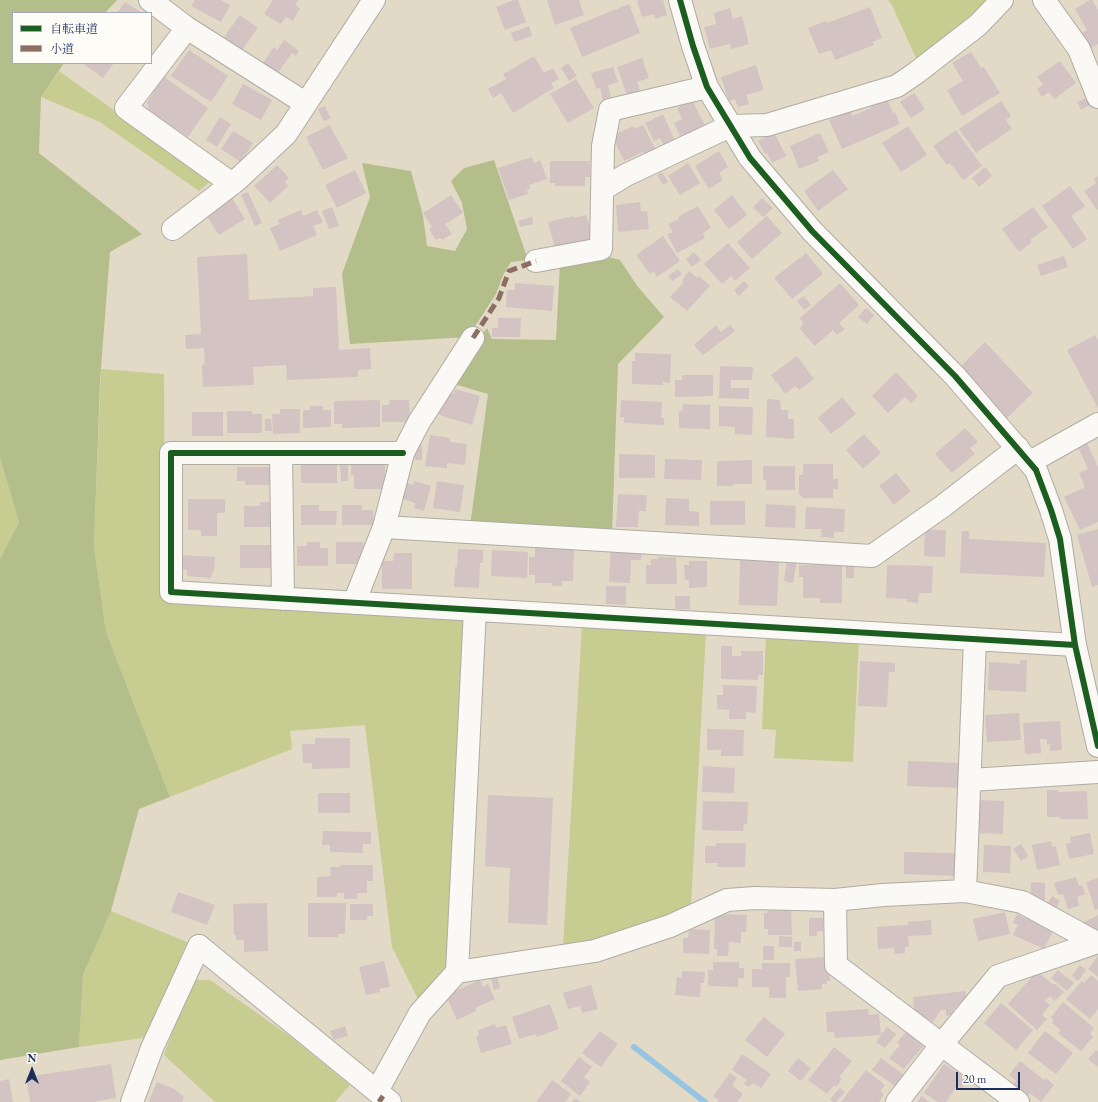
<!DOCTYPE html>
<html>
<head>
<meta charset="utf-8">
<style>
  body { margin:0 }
  #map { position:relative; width:1098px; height:1102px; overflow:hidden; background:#e2dac6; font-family:"EB Garamond","Noto Serif JP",serif }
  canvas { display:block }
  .legend { position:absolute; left:12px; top:12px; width:140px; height:52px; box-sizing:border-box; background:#fdfcf7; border:1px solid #a3aaba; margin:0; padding:5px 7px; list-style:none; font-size:12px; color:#1b2f5e }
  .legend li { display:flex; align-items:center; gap:8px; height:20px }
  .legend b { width:20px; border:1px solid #a3aaba }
  .north { position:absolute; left:12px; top:1050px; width:40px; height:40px; -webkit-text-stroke:3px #fdfcf7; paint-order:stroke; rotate:0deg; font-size:11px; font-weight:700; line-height:16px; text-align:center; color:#1b2f5e }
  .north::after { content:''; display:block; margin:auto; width:14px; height:18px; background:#1b2f5e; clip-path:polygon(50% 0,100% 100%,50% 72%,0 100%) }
  .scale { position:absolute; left:956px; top:1072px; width:64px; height:18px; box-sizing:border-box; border:2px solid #1b2f5e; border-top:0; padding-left:5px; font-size:12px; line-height:14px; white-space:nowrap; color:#1b2f5e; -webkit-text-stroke:3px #fdfcf7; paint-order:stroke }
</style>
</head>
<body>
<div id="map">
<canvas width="1098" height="1102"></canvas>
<ul class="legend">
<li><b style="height:5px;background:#1b5e20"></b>自転車道</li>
<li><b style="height:5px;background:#8d6e63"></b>小道</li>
</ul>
<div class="north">N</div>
<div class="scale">20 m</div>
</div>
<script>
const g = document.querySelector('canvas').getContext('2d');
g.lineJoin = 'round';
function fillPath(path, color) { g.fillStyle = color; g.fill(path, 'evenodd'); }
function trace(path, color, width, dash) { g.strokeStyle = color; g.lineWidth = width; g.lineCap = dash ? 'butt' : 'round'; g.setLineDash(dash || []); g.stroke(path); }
fillPath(new Path2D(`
  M888,0H997L920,67L892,5Z
  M59,71L212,180L199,191L100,122L41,97Z
  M101,369L164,374L165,602L460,618L465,624L446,975L420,1003L392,947L365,725L290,731L292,749L170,797L106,632L94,547Z
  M0,458L19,522L0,559Z
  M582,626L706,632L691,905L656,922L593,945L563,947Z
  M766,635L859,640L853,762L774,758L776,730L762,729Z
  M111,911L187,942L150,1037L79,1047L83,975Z
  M192,980H210L291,1037L350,1085L335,1102H215L164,1055Z`), '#c7cc90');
fillPath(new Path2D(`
  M0,0H117L105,13H13V63H64L41,97L39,153L142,234L110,252L100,381L94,547L106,632L170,797L139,809L111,911L83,975L79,1047L0,1060V559L19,522L0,458Z
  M494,160L528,260L511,262L503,275L496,294L468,337L350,344L342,274L370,197L362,163L411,171L423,216L427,246L455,251L467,229L462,203L451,181L464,168Z
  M600,255L620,260L638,287L664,317L618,364L612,534L470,526L488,394L447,382L487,328L492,339L556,340L560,263Z`), '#b3be8b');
trace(new Path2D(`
  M634,1047L705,1102`), '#96c4e1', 6);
fillPath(new Path2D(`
  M195,0H220L230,5L221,22L191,6Z
  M273,0H299L295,5L300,8L293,21L286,17L281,24L264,14Z
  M514,0H518L526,22L505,30L496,7Z
  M547,0H579L584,15L555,25Z
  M640,0H663L667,15L655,19L654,14L642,17L637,1Z
  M1090,0H1092L1098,10V44L1089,49L1080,34L1087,30L1075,9Z
  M125,2L142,13H117Z
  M629,4L640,33L582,57L570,28Z
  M870,7L882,38L872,42L874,45L835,60L831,50L819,54L808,28L826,21L827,23Z
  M730,8L733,19L742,16L749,44L731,49L730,44L710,49L704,27L716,24L714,13Z
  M240,15L258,28L242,50L224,37Z
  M529,26L532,36L514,42L511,33Z
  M284,40L299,51L296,56L292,53L277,74L262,64L274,47L277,50Z
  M189,50L228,76L211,102L171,76Z
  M971,52L981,68L984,67L1000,93L962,116L947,90L963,81L952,63Z
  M534,56L544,73L553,68L559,79L551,83L554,88L513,113L501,93L493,98L488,89L506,79L503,74Z
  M642,58L649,78L637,82L640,91L627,95L617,67Z
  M1060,61L1076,83L1054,99L1049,92L1042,97L1037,89L1043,84L1037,77Z
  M82,63H114L103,78Z
  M568,63L577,76L569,81L561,68Z
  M756,65L764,90L746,95L749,104L738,107L735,99L729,101L721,77Z
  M613,67L618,82L608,85L611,97L603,100L600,88L596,89L591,73Z
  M164,77L208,108L188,137L149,110L147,102Z
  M576,79L594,108L568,123L550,94Z
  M243,84L272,100L261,120L232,104Z
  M914,93L925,109L911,118L900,102Z
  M886,97L893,113L895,112L900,124L842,149L829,120L850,111L852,116L871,108L870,104Z
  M1086,98L1090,105L1081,110L1077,102Z
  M692,100L706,127L682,139L674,123L682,119L677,108Z
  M1001,101L1011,116L1006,120L1012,129L976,153L959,129Z
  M325,106L331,118L324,121L318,109Z
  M663,114L675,141L664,146L660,138L654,141L645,123Z
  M220,117L231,124L217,147L206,140Z
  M329,125L348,158L323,170L306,137Z
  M643,125L658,154L647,160L643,152L624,161L612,136L633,126L634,129Z
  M908,126L927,155L901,172L882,143Z
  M956,130L982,166L963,180L950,163L947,165L933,146Z
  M233,131L253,143L241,162L221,149Z
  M774,132L786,156L772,163L767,153L765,154L758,141Z
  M820,133L829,152L817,157L819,161L799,169L790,146Z
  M719,151L728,167L719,173L723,180L709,189L695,166Z
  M532,157L534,163L540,160L547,179L529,185L530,189L527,190L528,194L509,200L498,168Z
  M550,161H590V177H585V186H555V183H550Z
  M688,163L700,183L680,195L668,176Z
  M277,165L289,178L285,182L288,186L270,203L254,186Z
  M985,167L992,176L979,187L972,178Z
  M355,170L366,193L337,208L325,185Z
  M833,170L848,189L818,211L804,191Z
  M662,172L668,182L663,185L657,175Z
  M1098,176V209L1097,210L1084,191L1096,183L1094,179Z
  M1070,186L1085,206L1071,216L1087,239L1073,249L1042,206Z
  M248,192L262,223L255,226L241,195Z
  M451,195L463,213L445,224L452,234L442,240L440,238L436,240L429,229L432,227L423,213Z
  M732,195L747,215L729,229L714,210Z
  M232,198L245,219L219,235L206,215Z
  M762,198L773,208L763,217L753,207Z
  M640,202L641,212L647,211L649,229L618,232L616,205Z
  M698,206L711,228L703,233L705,238L677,253L667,234L673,232L668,224L679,219L678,217Z
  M332,207L339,226L329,229L322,211Z
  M1033,207L1048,227L1030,240L1032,242L1019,252L1002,229Z
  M301,210L303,216L317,210L323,222L313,226L317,235L280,251L270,228L280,224L278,220Z
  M586,215L593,238L555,248L548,222L574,216V218Z
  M767,216L782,233L752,259L737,242Z
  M532,217L533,224L520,227L518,221Z
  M663,236L680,261L657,277L654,271L650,274L636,255Z
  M728,243L750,268L735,281L731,276L722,284L704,264Z
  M694,252L701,260L692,267L686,259Z
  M806,253L823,274L792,299L774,278Z
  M247,254L249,300L313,296V288L336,287L339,350L370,348L371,369L358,370V377L287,380L286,365L253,367L254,385L203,387L202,365L205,364L204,348L186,349L185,335L201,334L197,257Z
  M1064,256L1068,267L1041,276L1037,265Z
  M678,269L682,274L672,281L668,276Z
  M689,271L697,278L699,276L710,286L687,311L670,297L684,282L682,280Z
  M744,281L749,286L739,296L734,290Z
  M515,283L554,286L552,311L506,307L507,290H515Z
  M840,283L859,305L839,323L845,329L837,335L833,330L815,346L800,329L803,323L800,318Z
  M804,296L811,305L804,310L797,301Z
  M866,308L874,315L867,324L858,317Z
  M498,318H521L520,337H492V328H498Z
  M716,325L721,332L730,325L735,331L703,355L694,345Z
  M1095,335L1098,340V408L1067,350Z
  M985,342L1033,393L1007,418L959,368Z
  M635,353L671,354L670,383L663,382V385L632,384V361H635Z
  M797,356L814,379L799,390L795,386L785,394L771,375Z
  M720,366L753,367L752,380H731V388H749V399L719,398Z
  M896,372L918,396L911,403L905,397L888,413L872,396Z
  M682,375H713V396L675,397V380H682Z
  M455,389L480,396L472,425L439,415L445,392L454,394Z
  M842,397L856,414L831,434L818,418Z
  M767,399L780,400L781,410H788V419H794V439L766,437Z
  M380,400V427L342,428V424H334V401Z
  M389,400H409L410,422H382V405H389Z
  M621,400L662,402L661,418H664V425L624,423V417H620Z
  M683,404L710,405V429L679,428V411H682Z
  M310,406H323V410H331V427L303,428V410H310Z
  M719,406L753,407L752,435L735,434V427L719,426Z
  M280,409H300V433L273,434L272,414H280Z
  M227,411H252V414H262V433H227Z
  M192,412H223V436H192Z
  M265,419H271L272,431H265Z
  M965,428L978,442L970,448L975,454L952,473L935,454Z
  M864,434L881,453L863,469L846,450Z
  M430,435L450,438V442L467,444L465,465L447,463V468L425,466Z
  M1086,441L1098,467V522L1080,530L1064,497L1085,487L1079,473L1088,469L1077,445Z
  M416,445H422V460H415Z
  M619,454L655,455V478H619Z
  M665,459L702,460L701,480L664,479Z
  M752,460V484H733V486H717V461Z
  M301,463L337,464V483H301Z
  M340,464H348V481H341Z
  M351,464H385V489H354V475H351Z
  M803,464H833V479H838V489H833V498H803L799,494V475H803Z
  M763,466H795V490H766V480H763Z
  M237,467H270V485H245V481H237Z
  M896,473L911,491L894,505L879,486Z
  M414,481L431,486L424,511L414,508L415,503L403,499L407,483L413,485Z
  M437,481L464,485L460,512L433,508Z
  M618,494L647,495L646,511H639L638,527H616Z
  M666,498L689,499V511L699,512V526L665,525Z
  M188,499H225V513H217V536H201V530H188Z
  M710,501H745V525H710Z
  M260,502H270V513H275V527H244V506H260Z
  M766,504L796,506L795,528L765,527Z
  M301,505H319V511H337L336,525H301Z
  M342,505H362V510H373L374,525H342Z
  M806,507L845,509L844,532H834V538L821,537L822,529H805Z
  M1098,529V585L1092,587L1077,535Z
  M925,530H946L945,557L924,556Z
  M962,531H969V539L1046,543L1044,577L960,573Z
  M307,542H320V548H328V566H297V546H307Z
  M336,542H363V564H336Z
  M535,544H574L573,581H562V586H552V583H535V575H529V557H535Z
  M240,545H277V568H240Z
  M611,546L642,548L641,560H631L630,583L609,582Z
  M458,549L483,550V563H480L479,588L454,587L455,567H457Z
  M492,550L528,552L527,578L491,576Z
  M394,553H412V589H382V561H393Z
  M182,555L215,557L214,572H212L211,578L187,576V570L181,569Z
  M658,557H676L677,584H646V565H651V559H658Z
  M787,559L797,561L793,583L784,581Z
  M740,560L779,561L777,606L739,605Z
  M689,561H707V587L689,588V580H685L684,565H689Z
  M846,562L854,563V578H846Z
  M799,565H842V603H820V598H803V577H799Z
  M887,565L933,566L932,593H919L918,603L907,602V599L886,598Z
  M606,586H626V605L606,604Z
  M675,596H690V609H675Z
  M721,646H732V656H741V651H763V675H758V680L721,679Z
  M1020,660H1027L1026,692L988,690L989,662L1020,664Z
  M860,661L895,663V672H889L887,707L858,706Z
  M723,685L757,686L756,713L746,712V719H729V710L717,709V695H723Z
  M1019,713L1021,740L987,742L985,715Z
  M1060,721L1062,750L1050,751V744L1047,745V739H1040L1041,753L1025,754L1023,723Z
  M707,729L744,730L743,756H721V750H707Z
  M315,738H350V768L312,769V763H303L302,744H315Z
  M908,761L960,763L959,788L907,786Z
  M703,766L735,768L734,793L702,792Z
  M1047,790H1058V792L1087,791L1088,819H1060V817H1047Z
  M318,793H350V813H318Z
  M488,795L553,798L547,925L508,923L510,868L485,866Z
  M980,800L1004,801L1003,834L978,833Z
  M703,801L748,802L747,824H744L743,831L702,830Z
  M323,831L371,832V844H363V853L330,852V845H322Z
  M1090,833L1094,854L1069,859L1066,844L1071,843L1070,837Z
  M1051,841L1052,847L1056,846L1060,865L1037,870L1032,845Z
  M716,843H746L745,867H717L718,863H705V846H716Z
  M1021,844L1028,856L1021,861L1013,849Z
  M984,845L1011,846L1010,873L983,872Z
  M904,852L955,853L954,876L904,874Z
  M340,865H373V881H367V893H357V899H344V893H337V897H317V877L331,876L330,867H340Z
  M1076,877L1079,886L1082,885L1085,894L1077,897L1079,906L1068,909L1063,894L1058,895L1054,883Z
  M1098,878V909L1095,910L1086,882Z
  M1031,882L1045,883V900H1031Z
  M178,892L215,905L207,925L171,912Z
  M1052,896L1060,901L1054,912L1046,907Z
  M267,903L268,951L244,952V940H236V935H234L233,904Z
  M308,903H346L345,934H338V937H308Z
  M350,904H373V916H367V920H350Z
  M791,910L792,935H768V929H764V913H767V911Z
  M1005,912L1010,934L978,941L973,919Z
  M715,914L747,915L746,932H741V943L729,942L728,956H717V949H714Z
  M1017,914L1053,931L1044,949L1013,935L1018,925L1013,923Z
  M1098,915V932L1089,931L1084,922Z
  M809,918H823V931H817V936H809Z
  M931,920L932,935L908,936L909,947H905V953L895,954L894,948L878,949L877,927L908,925V922Z
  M689,929L710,930L709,954L683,953V938H688Z
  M779,936L792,937V947H779Z
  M794,942H801V951H794Z
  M763,946H774V960H763Z
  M1098,956V977L1088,969Z
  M826,957L829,961L830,981H827V984H822V989L798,991L795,959Z
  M384,961L390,987L379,989L380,992L366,995L359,967Z
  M713,962H739V968H744V978H738V987L708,986V970H713Z
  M762,963H790V977H786V998H769V987H752V969H762Z
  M1080,965L1086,970L1078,981L1072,976Z
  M1058,970L1074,983L1067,991L1051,978Z
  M682,971L705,972L704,983H701L700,997L675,995L677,977L682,978Z
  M1037,971L1052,984H1055L1064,992L1055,1001L1050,996L1045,1001L1050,1005L1042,1015L1047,1019L1037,1030L1008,1004Z
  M1091,975L1098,981V1009L1090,1019L1066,999L1082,981L1084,983Z
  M497,976L500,988L494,990L491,978Z
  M480,980L483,987L488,984L495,999L475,1008L476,1011L457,1020L446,995Z
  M591,985L598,1009L582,1013L580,1006L568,1009L563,993Z
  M965,991L966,997L953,1010V1015L946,1016V1010H941L933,1022L914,1010L913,997Z
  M1063,1002L1094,1028L1090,1034L1093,1037L1081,1051L1058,1033L1061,1030L1052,1023L1054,1020L1051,1017Z
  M1001,1003L1033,1030L1016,1050L984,1023Z
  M550,1004L559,1029L537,1037L536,1034L519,1039L512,1017Z
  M868,1009L869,1015L879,1014L881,1035L835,1038L834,1032H827L826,1012Z
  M764,1017L785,1034L767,1057L745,1040Z
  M495,1024L496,1028L506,1025L512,1044L481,1053L476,1037L479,1035L478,1030Z
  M345,1026L348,1036L334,1040L330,1031Z
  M887,1027L896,1034L885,1048L876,1042Z
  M600,1031L618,1044L601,1067L582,1053Z
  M1045,1031L1073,1053L1056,1074L1028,1053Z
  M906,1032L923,1046L904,1069L889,1058L900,1045L897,1042Z
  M834,1047L852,1061L839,1077L842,1079L836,1087L834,1085L827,1094L808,1080Z
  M1096,1050L1098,1052V1067L1088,1059Z
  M742,1054L771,1074L761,1088L753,1083L749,1087L744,1084L747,1080L732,1070Z
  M579,1057L592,1067L584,1077L590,1082L580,1096L561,1081Z
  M798,1058L811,1068L801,1081L788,1071Z
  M881,1058L904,1075L895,1086L872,1070Z
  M1020,1061L1044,1080L1046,1078L1054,1085L1041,1102L1030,1093L1028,1096L1013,1084L1016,1081L1009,1075Z
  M111,1064L116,1098L93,1102H30L26,1077Z
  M944,1064L967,1079L961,1088L957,1086L946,1102H938L924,1093Z
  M866,1070L885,1085L880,1091L884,1094L879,1102H841Z
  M730,1073L737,1078L732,1085L743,1094L737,1102H717L719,1100L713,1096Z
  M9,1079L13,1102H0V1081Z
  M552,1080L571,1094L565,1102H536Z
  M157,1082L174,1089L184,1097L182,1102H151L149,1101Z
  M840,1088L845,1092L836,1102H833L830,1099Z
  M922,1096L929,1102H917Z
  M575,1098L581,1102H572Z`), '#d3c3c3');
const minor = new Path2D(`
  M150,0L187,28
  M1044,0L1079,49L1098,97
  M232,184L126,108L187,28L305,103
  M603,189L626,175L730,126L767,125L897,86L916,73L978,25L1002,0
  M173,229L237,180L286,134L374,0
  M536,261L601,249L603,146L610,110L707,87
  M281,453L283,599
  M403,453H171V592L1075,645
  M1030,462L1098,424
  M384,527L872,556L943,506L1018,448
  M354,603L384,527L403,453L419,422L473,338
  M970,780L1098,772
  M965,891L975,639
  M835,900L836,965L1018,1102
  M457,972L595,951L670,926L727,900L755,898L835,900L883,895L965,891L1022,902L1095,942
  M377,1091L420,1013L457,972L475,610
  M132,1102L152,1048L199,946
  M897,1102L942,1044L998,976L1098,942`);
const tertiary = new Path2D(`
  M680,0L693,46L707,87L750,158L812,231L955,376L1036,470L1051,510L1060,539L1075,645L1098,746
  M199,946L390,1102`);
trace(minor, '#b0aca4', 24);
trace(tertiary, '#b0aca4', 24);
trace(minor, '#fbf9f6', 22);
trace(tertiary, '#fbf9f6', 22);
trace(new Path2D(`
  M473,338L499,298L509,271L536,261
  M379,1102L383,1096`), '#8d6e63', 5, [10, 5]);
trace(new Path2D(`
  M680,0L693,46L707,87L750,158L812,231L955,376L1036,470L1051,510L1060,539L1075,645L1098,746
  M403,453H171V592L1075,645`), '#1b5e20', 6);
</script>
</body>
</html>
